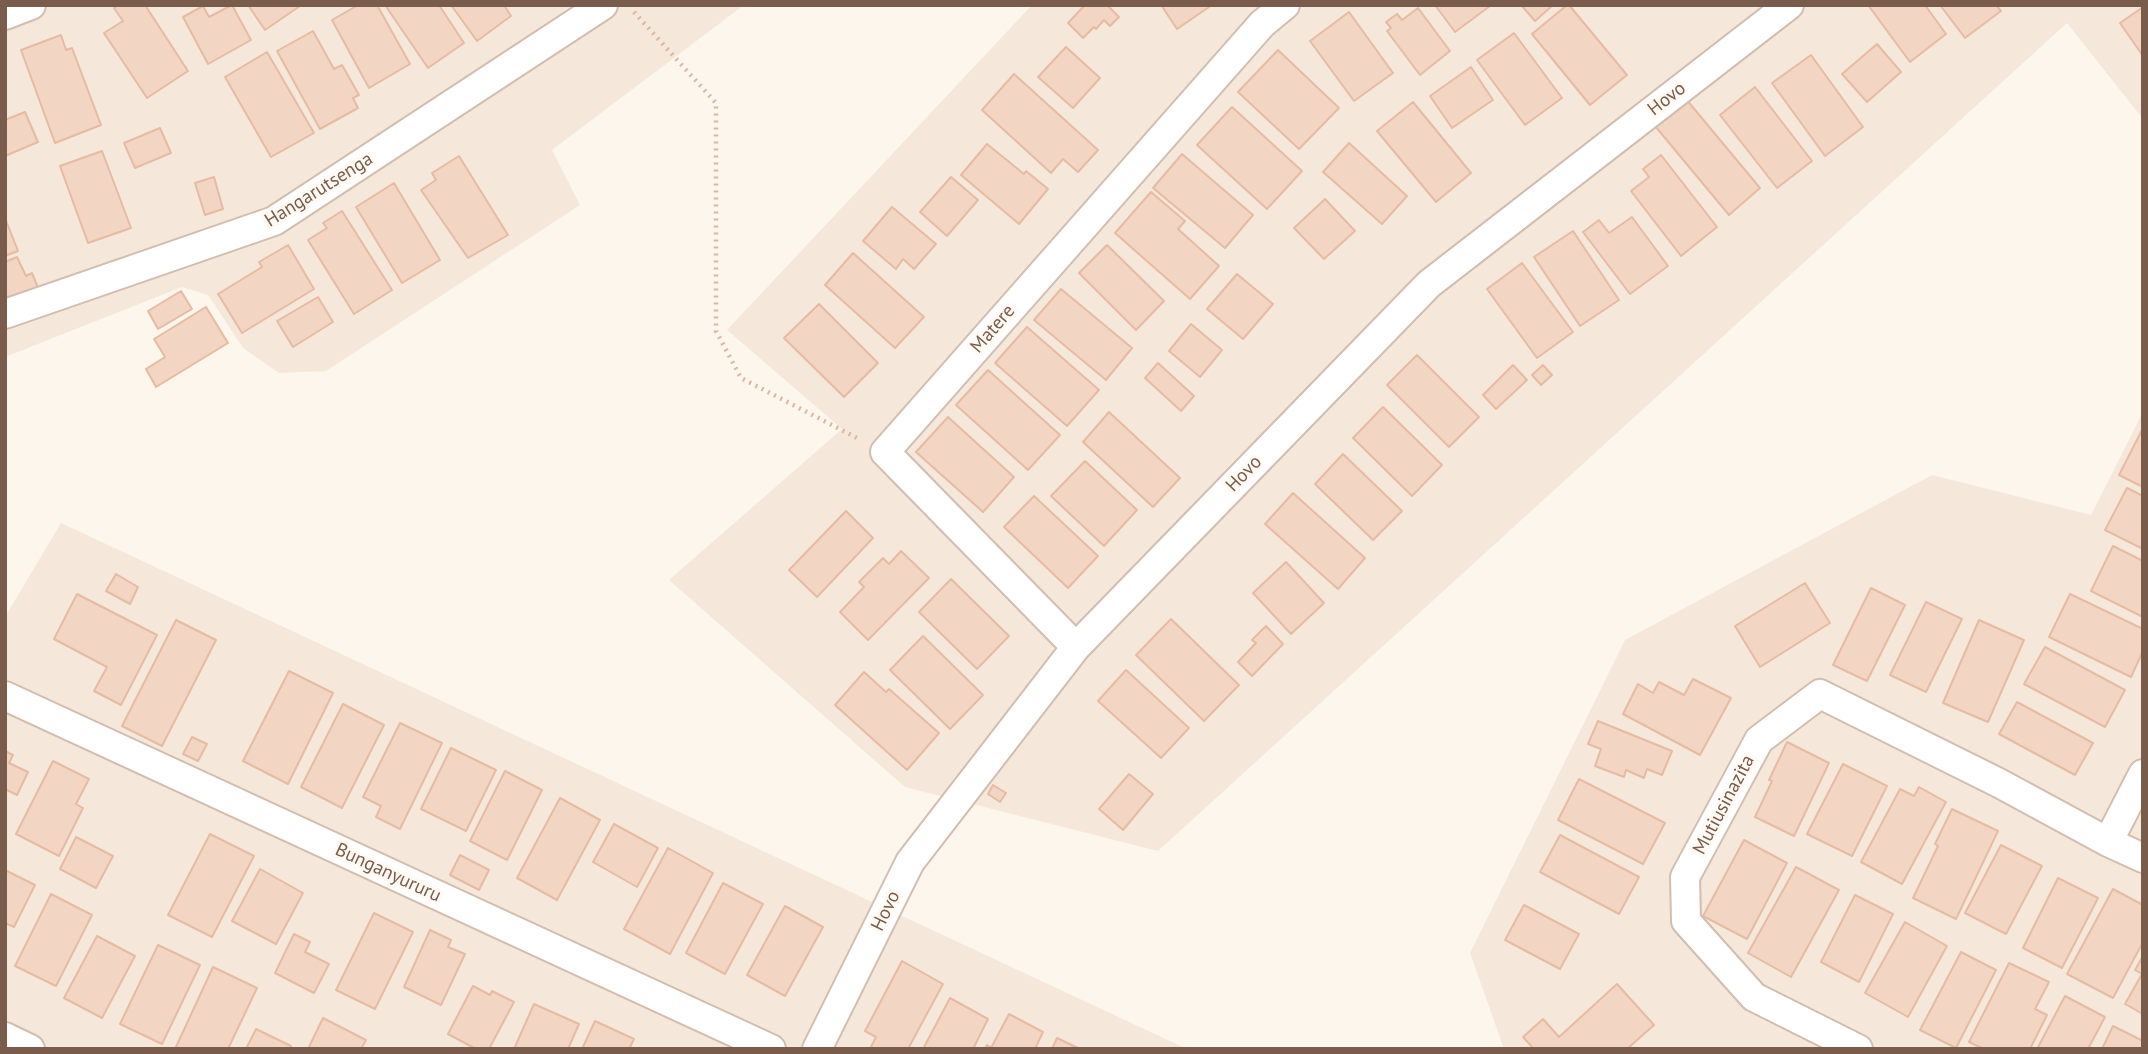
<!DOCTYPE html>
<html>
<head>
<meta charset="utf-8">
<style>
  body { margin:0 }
  #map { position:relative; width:2148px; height:1054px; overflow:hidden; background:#fdf6ec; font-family:"PT Sans",sans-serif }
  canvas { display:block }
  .frame { position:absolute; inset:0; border:7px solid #7a5c4d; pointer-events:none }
</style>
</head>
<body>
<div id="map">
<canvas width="2148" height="1054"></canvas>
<div class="frame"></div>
</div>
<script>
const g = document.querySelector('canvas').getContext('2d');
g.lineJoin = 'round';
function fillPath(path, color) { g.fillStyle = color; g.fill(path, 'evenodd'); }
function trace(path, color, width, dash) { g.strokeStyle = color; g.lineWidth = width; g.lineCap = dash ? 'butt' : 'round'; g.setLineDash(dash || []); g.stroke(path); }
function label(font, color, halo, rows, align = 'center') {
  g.font = font + ' "PT Sans",sans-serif'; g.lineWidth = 7; g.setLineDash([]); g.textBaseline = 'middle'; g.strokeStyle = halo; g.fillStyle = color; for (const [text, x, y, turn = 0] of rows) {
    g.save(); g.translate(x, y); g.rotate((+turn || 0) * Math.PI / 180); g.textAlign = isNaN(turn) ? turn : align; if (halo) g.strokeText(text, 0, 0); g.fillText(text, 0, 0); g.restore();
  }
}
fillPath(new Path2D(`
  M5,5H744L552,150L580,205L326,371L279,373L243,348L208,295L182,287L5,357Z
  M1032,5H2143V119L2067,23L1158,851L905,787L669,580L842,429L727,330Z
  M2143,412V1049H1504L1470,953L1625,640L1932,475L2091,515Z
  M61,523L1187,1049H5V617Z`), '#f5e8da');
const building = new Path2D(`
  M118,5H145L188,71L147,98L104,33L123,21L114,8Z
  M232,5L251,40L208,64L183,17L203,6L209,17Z
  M248,5H299L300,6L265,30Z
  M358,5H377L410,64L369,88L332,20Z
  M385,5H439L464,43L428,68Z
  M451,5H504L511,16L477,41Z
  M1085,5H1107L1119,17L1110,26L1104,20L1096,29L1094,27L1083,38L1068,23Z
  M1161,5H1212L1177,29Z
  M1435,5H1490V6L1455,32Z
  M1521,5H1553L1535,21Z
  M1567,5H1569L1627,75L1590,105L1532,34Z
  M1868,5H1925L1946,34L1910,62Z
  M1940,5H1996L2001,11L1965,38Z
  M2143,7V56L2120,23Z
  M1418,8L1450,51L1420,75L1387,31L1391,28L1386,22L1397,14L1402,20Z
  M1349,12L1393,73L1354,101L1310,41Z
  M313,31L334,69L342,65L359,95L353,98L358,108L320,129L277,51Z
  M1514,33L1562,98L1525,125L1477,60Z
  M61,35L66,50L72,48L101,125L55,143L21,50Z
  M1877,44L1901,72L1867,102L1842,74Z
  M1066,47L1100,78L1073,108L1038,77Z
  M1278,50L1339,108L1299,149L1238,92Z
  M267,52L314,133L271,157L225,77Z
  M1811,55L1863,127L1825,156L1772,83Z
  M1471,67L1493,100L1452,128L1430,96Z
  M1014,74L1098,150L1078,172L1063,159L1051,173L982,110Z
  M1755,87L1812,161L1777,188L1720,115Z
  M1686,99L1760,188L1729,215L1655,126Z
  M1413,102L1471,173L1436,202L1377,131Z
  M1232,107L1302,171L1267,209L1197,145Z
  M25,112L38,142L5,156V120Z
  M160,128L171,153L135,168L124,143Z
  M1349,143L1407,196L1382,224L1323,172Z
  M987,144L1024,174L1026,171L1048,189L1019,224L961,175Z
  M102,151L131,228L88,243L60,166Z
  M1182,154L1253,215L1225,248L1153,188Z
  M1661,155L1717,227L1681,256L1631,191L1649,177L1643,169Z
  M459,156L508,235L468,258L421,190L436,180L432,173Z
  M214,177L223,209L205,215L195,183Z
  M951,177L978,200L947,236L920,212Z
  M394,183L440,260L402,283L356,207Z
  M1151,192L1185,221L1178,229L1219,266L1190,299L1115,233Z
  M1325,199L1355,231L1324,259L1294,228Z
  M892,207L936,244L914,269L903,259L896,269L863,241Z
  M342,211L392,290L354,314L308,240L327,228L323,223Z
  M1632,217L1668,266L1630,294L1583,232L1599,220L1609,233Z
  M5,218L18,251L5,256Z
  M1573,231L1619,300L1580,326L1534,257Z
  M288,245L314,289L242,333L218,294L262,267L259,262Z
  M1107,245L1164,301L1136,330L1079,273Z
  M853,253L924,317L895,348L825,285Z
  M17,257L26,276L32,273L41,295L9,308L5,299V262Z
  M1522,263L1573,332L1537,358L1487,289Z
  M1237,274L1273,304L1243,339L1207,309Z
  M1061,289L1132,348L1106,380L1034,320Z
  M181,291L192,309L158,329L148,311Z
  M318,297L333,322L293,347L277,321Z
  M819,304L878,363L844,397L784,338Z
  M206,307L228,343L156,387L146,369L165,357L154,339Z
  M1191,324L1222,350L1200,377L1169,351Z
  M1027,327L1099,390L1067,426L995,363Z
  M1417,355L1479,417L1449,447L1387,385Z
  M1158,363L1194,396L1181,411L1145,378Z
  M1513,365L1527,380L1496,409L1483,395Z
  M1543,365L1552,375L1541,385L1532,375Z
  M988,370L1060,435L1028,470L956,405Z
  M1383,407L1442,465L1412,496L1353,438Z
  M1109,412L1180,478L1153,507L1083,442Z
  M948,417L1014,477L983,512L916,452Z
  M2142,430H2143V487L2119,475Z
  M1343,454L1402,511L1373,540L1315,484Z
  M1085,461L1137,510L1104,546L1051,496Z
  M2127,488L2143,496V549L2105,530Z
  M1293,493L1365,558L1338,589L1265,524Z
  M1034,496L1098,556L1068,588L1004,527Z
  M846,511L873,538L817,597L789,570Z
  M2113,546L2143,561V617L2091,591Z
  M901,551L929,578L868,640L840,612L864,587L859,582L883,558L889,564Z
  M1286,562L1324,603L1291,634L1253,593Z
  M116,574L138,587L130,604L106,591Z
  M951,579L1009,636L977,669L919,612Z
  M1805,583L1830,623L1760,667L1735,626Z
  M1871,588L1905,605L1867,681L1833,665Z
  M77,594L157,635L121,705L94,691L107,667L54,639Z
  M2070,594L2143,629V651L2131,677L2049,637Z
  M1926,602L1962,619L1926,692L1890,675Z
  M1171,619L1239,685L1204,721L1136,655Z
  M176,620L216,640L162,746L122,726Z
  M1979,620L2024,640L1988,722L1943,703Z
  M1266,626L1283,644L1252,676L1238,662L1256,643L1252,640Z
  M923,636L983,695L950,729L890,670Z
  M2045,647L2125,690L2105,727L2024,684Z
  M1126,670L1189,728L1161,758L1098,701Z
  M289,671L333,693L288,784L243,761Z
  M864,672L886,692L889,689L939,733L907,770L835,705Z
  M1693,679L1731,698L1700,755L1623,714L1638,684L1653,693L1659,682L1684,695Z
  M2017,702L2093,743L2075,775L1999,734Z
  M343,704L384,725L342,808L301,787Z
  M1598,721L1672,751L1662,775L1647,769L1644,778L1626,770L1624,777L1595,766L1601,749L1588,744Z
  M400,723L442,743L400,829L376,817L381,806L363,797Z
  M192,737L207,744L198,761L183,754Z
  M1787,742L1829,763L1794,836L1755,817L1772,781L1769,780Z
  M451,748L496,770L466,831L421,809Z
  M5,751L13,755L9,763L28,772L17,795L5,789Z
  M53,761L89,779L76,804L83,808L59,856L16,834Z
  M1843,764L1887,786L1852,856L1807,834Z
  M505,771L542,790L507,860L470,841Z
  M1129,774L1153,794L1123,830L1099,809Z
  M1579,779L1665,823L1643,864L1558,820Z
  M993,785L1006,793L1000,802L988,794Z
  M1919,787L1946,802L1902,884L1861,862L1900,789L1914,796Z
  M560,798L600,820L557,900L517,878Z
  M1952,809L1998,831L1956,919L1913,898L1938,846L1935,844Z
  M614,824L658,848L637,887L593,862Z
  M210,834L254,856L212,937L168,915Z
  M1560,835L1639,877L1619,914L1540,872Z
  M76,837L113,856L96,888L60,869Z
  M1744,840L1787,863L1747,939L1703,916Z
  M2001,845L2042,866L2006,934L1965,913Z
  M668,848L713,873L670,954L624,929Z
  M460,855L489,870L479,890L450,875Z
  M1796,867L1839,890L1791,977L1748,953Z
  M260,869L303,893L276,944L232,921Z
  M5,870L35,885L14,927L5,923Z
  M2058,878L2098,898L2062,968L2023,948Z
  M723,883L763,904L725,974L686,953Z
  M2113,889L2143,905V942L2113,998L2067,974Z
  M51,894L92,915L56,986L15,966Z
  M1855,895L1893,914L1859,982L1821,962Z
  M1524,905L1579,934L1560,969L1505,940Z
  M785,906L823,927L785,996L747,975Z
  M374,913L413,932L375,1009L336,990Z
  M1905,922L1947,946L1908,1017L1865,993Z
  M430,930L451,940L448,947L465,954L441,1005L404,987Z
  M294,934L310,942L305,952L329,964L314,993L275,973Z
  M97,936L135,956L102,1018L64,998Z
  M158,945L200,965L162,1044L120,1024Z
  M1961,952L1996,970L1956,1048L1920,1030Z
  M2143,956V1014L2125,1004L2142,974L2135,970Z
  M902,961L943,984L908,1049H870L876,1037L865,1031Z
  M2009,963L2049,982L2035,1009L2047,1015L2030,1049H1984L1969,1042Z
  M213,967L257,988L228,1049H175Z
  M1617,984L1654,1025L1627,1049H1534L1523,1037L1543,1019L1559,1037Z
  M473,986L490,995L492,991L514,1002L489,1049H476L448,1034Z
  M2065,996L2105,1017L2088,1049H2037Z
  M950,998L988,1019L973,1049H923Z
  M534,1004L579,1024L568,1049H514Z
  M1009,1014L1043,1032L1035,1049H985L987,1045L991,1048Z
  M323,1018L366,1040L361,1049H308Z
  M595,1021L634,1039L629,1049H582Z
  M2113,1026L2143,1041V1049H2102Z
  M256,1029L291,1046L290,1049H246Z
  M1057,1038L1080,1049H1052Z`);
fillPath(building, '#f3d5c3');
trace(building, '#e6bba3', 2);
const minor = new Path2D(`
  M5,15L31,5
  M5,314L274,221L603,5
  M1076,647L885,452L1262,24L1285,5
  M5,696L771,1049
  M2108,842L2143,774
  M5,1037L30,1049
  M817,1049L910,862L1076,647L1429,284L1789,5
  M1858,1049L1754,997L1686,921L1685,877L1759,740L1820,694L1999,783L2108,842L2143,858`);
trace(minor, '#d1beb0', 32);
trace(new Path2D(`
  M634,12L716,103V331L741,378L859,439`), '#d9b8a5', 4.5, [2, 5]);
trace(minor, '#fff', 28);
label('19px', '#7a5c4d', '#fffaf3', [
  ["Hovo",1667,99,-38],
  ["Hangarutsenga",319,190,-32],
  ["Matere",993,329,-49],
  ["Hovo",1244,474,-46],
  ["Mutiusinazita",1724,805,-62],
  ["Bunganyururu",388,873,25],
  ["Hovo",886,911,-64]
]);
</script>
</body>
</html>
